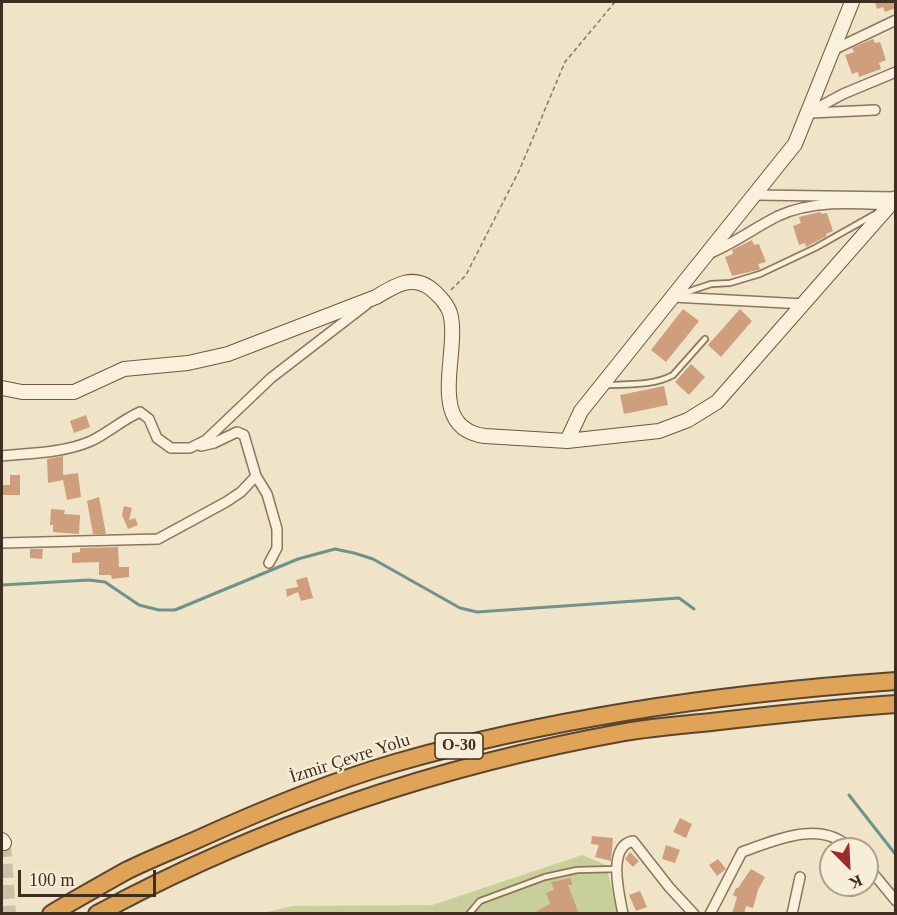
<!DOCTYPE html>
<html>
<head>
<meta charset="utf-8">
<style>
  body { margin:0 }
  #map { position:relative; width:897px; height:915px; overflow:hidden; background:#f0e4c8; font-family:Georgia,serif }
  canvas { display:block }
  .frame { position:absolute; inset:0; border:3px solid #3d2e20; pointer-events:none }
  .north { position:absolute; left:819px; top:837px; width:60px; height:60px; box-sizing:border-box; background:#f7eed8; border:2px solid #ada18e; border-radius:50%; rotate:156deg; font-size:16px; font-weight:700; line-height:24px; text-align:center; color:#3d2e20 }
  .north::after { content:''; display:block; margin:auto; width:21px; height:27px; background:#9e2a2b; clip-path:polygon(50% 0,100% 100%,50% 72%,0 100%) }
  .scale { position:absolute; left:18px; top:870px; width:138px; height:27px; box-sizing:border-box; border:3px solid #3d2e20; border-top:0; padding-left:8px; font-size:18px; line-height:21px; white-space:nowrap; color:#3d2e20; -webkit-text-stroke:4px #f7eed8; paint-order:stroke }
</style>
</head>
<body>
<div id="map">
<canvas width="897" height="915"></canvas>
<div class="frame"></div>
<div class="north">K</div>
<div class="scale">100 m</div>
</div>
<script>
const g = document.querySelector('canvas').getContext('2d');
g.lineJoin = 'round';
function fillPath(path, color) { g.fillStyle = color; g.fill(path, 'evenodd'); }
function trace(path, color, width, dash) { g.strokeStyle = color; g.lineWidth = width; g.lineCap = dash ? 'butt' : 'round'; g.setLineDash(dash || []); g.stroke(path); }
function label(font, color, halo, rows, align = 'center') {
  g.font = font + ' Georgia,serif'; g.lineWidth = 4.5; g.setLineDash([]); g.textBaseline = 'middle'; g.strokeStyle = halo; g.fillStyle = color; for (const [text, x, y, turn = 0] of rows) {
    g.save(); g.translate(x, y); g.rotate((+turn || 0) * Math.PI / 180); g.textAlign = isNaN(turn) ? turn : align; if (halo) g.strokeText(text, 0, 0); g.fillText(text, 0, 0); g.restore();
  }
}
fillPath(new Path2D(`
  M582,855L606,865L618,913L259,914L292,906L432,905Z`), '#c9cf9b');
trace(new Path2D(`
  M2,585L89,580L105,582L139,605L159,610H175L298,559L335,549L354,553L373,559L460,608L477,612L679,598L694,609
  M849,795L896,855`), '#6f938a', 3);
fillPath(new Path2D(`
  M875,2H896V8L885,12L883,7L877,9Z
  M873,39L875,43L880,42L886,60L879,63L881,69L859,77L858,72L852,74L845,55L854,52L852,48Z
  M820,212L822,214L827,213L833,231L826,234L827,236L806,247L805,243L799,245L793,226L801,223L799,217Z
  M752,240L754,245L759,244L766,262L758,264L760,269L758,270L732,276L725,257L733,254L732,250Z
  M683,309L699,321L666,362L651,350Z
  M740,309L752,321L721,357L708,345Z
  M691,364L705,377L689,395L675,382Z
  M664,386L668,405L624,414L620,395Z
  M86,415L90,427L74,433L70,421Z
  M63,456V475L78,473L81,497L67,500L63,480L48,483L47,459Z
  M10,475H20V495H2V485H10Z
  M99,497L106,534H93L87,501Z
  M124,506L132,508L129,520L135,518L138,525L128,529L122,515Z
  M51,509L65,510L64,514L80,515L79,534L53,532V525H50Z
  M118,547L119,567H129V577L112,579L111,575H99V562L72,563V553L80,552V548Z
  M30,549H43L42,559L30,558Z
  M307,577L313,598L301,601L298,592L287,597L286,589L298,587L296,580Z
  M680,818L692,824L686,838L673,832Z
  M592,836L613,838L611,861L595,857L599,845L591,844Z
  M666,845L680,850L675,863L662,859Z
  M630,852L639,861L633,867L625,859Z
  M718,859L726,869L717,876L709,865Z
  M751,869L765,877L758,890L753,908L746,906L744,914H732L737,897L733,895L736,888H738Z
  M571,878L572,885H568L579,914H531L550,904L546,893L554,890L551,882Z
  M640,891L647,907L636,911L629,895Z`), '#cf9f7d');
trace(new Path2D(`
  M4,843L9,914`), '#ccc0a6', 14, [14, 7]);
const lane = new Path2D(`
  M681,294L711,284L730,283L760,274L815,248L877,213
  M606,385C628,384 653,386 673,375L705,339
  M469,914L480,901L545,877L577,870L617,869`);
const street = new Path2D(`
  M833,50L896,20
  M808,113L843,94L896,72
  M811,113L875,110
  M756,195L896,197
  M708,254C733,244 754,228 778,216C813,200 853,203 889,205
  M673,297L804,304
  M201,446L214,443L237,432L244,435L256,476L267,494L277,529V548L269,563
  M2,456C30,453 64,453 91,441C108,433 122,420 140,412L149,419L157,438L171,448H190L206,440L271,378L367,304
  M2,543L158,539L226,502L241,492L256,476
  M867,866L896,901
  M623,914C619,894 607,846 633,841L669,887L694,914
  M710,914L742,852C776,840 821,819 851,849
  M792,914L800,877`);
const secondary = new Path2D(`
  M2,388L22,392H74L124,369L188,363L228,354L376,297C393,287 411,274 430,288C438,294 447,304 450,313C461,351 424,428 485,436L567,441L659,431L688,420L717,402L896,198
  M567,441L581,411L795,144L852,2
  M2,840L4,843`);
const highway = new Path2D(`
  M51,914C76,899 101,885 126,871C152,858 179,848 205,836C267,808 330,782 395,763C558,716 727,693 896,681
  M97,914C262,825 441,765 625,732C654,727 683,725 711,722C772,715 834,708 896,704`);
trace(lane, '#8d765c', 8);
trace(street, '#8d765c', 12);
trace(secondary, '#6f573f', 16);
trace(highway, '#5b4430', 20);
trace(new Path2D(`
  M451,290L466,275L519,171L565,62L615,2`), '#8d765c', 1.5, [4.5, 3]);
trace(lane, '#faf1dc', 4.5);
trace(street, '#faf1dc', 9);
trace(secondary, '#faf1dc', 14);
trace(highway, '#e0a458', 16);
for (const [x, y, w] of [
  [459,746,48]
]) { const box = new Path2D(); box.roundRect(x - w / 2, y - 13, w, 26, 4.5); g.fillStyle = '#f7eed8'; g.fill(box); trace(box, '#3d2e20', 1.5); }
label('bold 16px', '#3d2e20', null, [
  ["O-30",459,746]
]);
label('18px', '#3d2e20', '#f7eed8', [
  ["İzmir Çevre Yolu",350,759,-18]
]);
</script>
</body>
</html>
